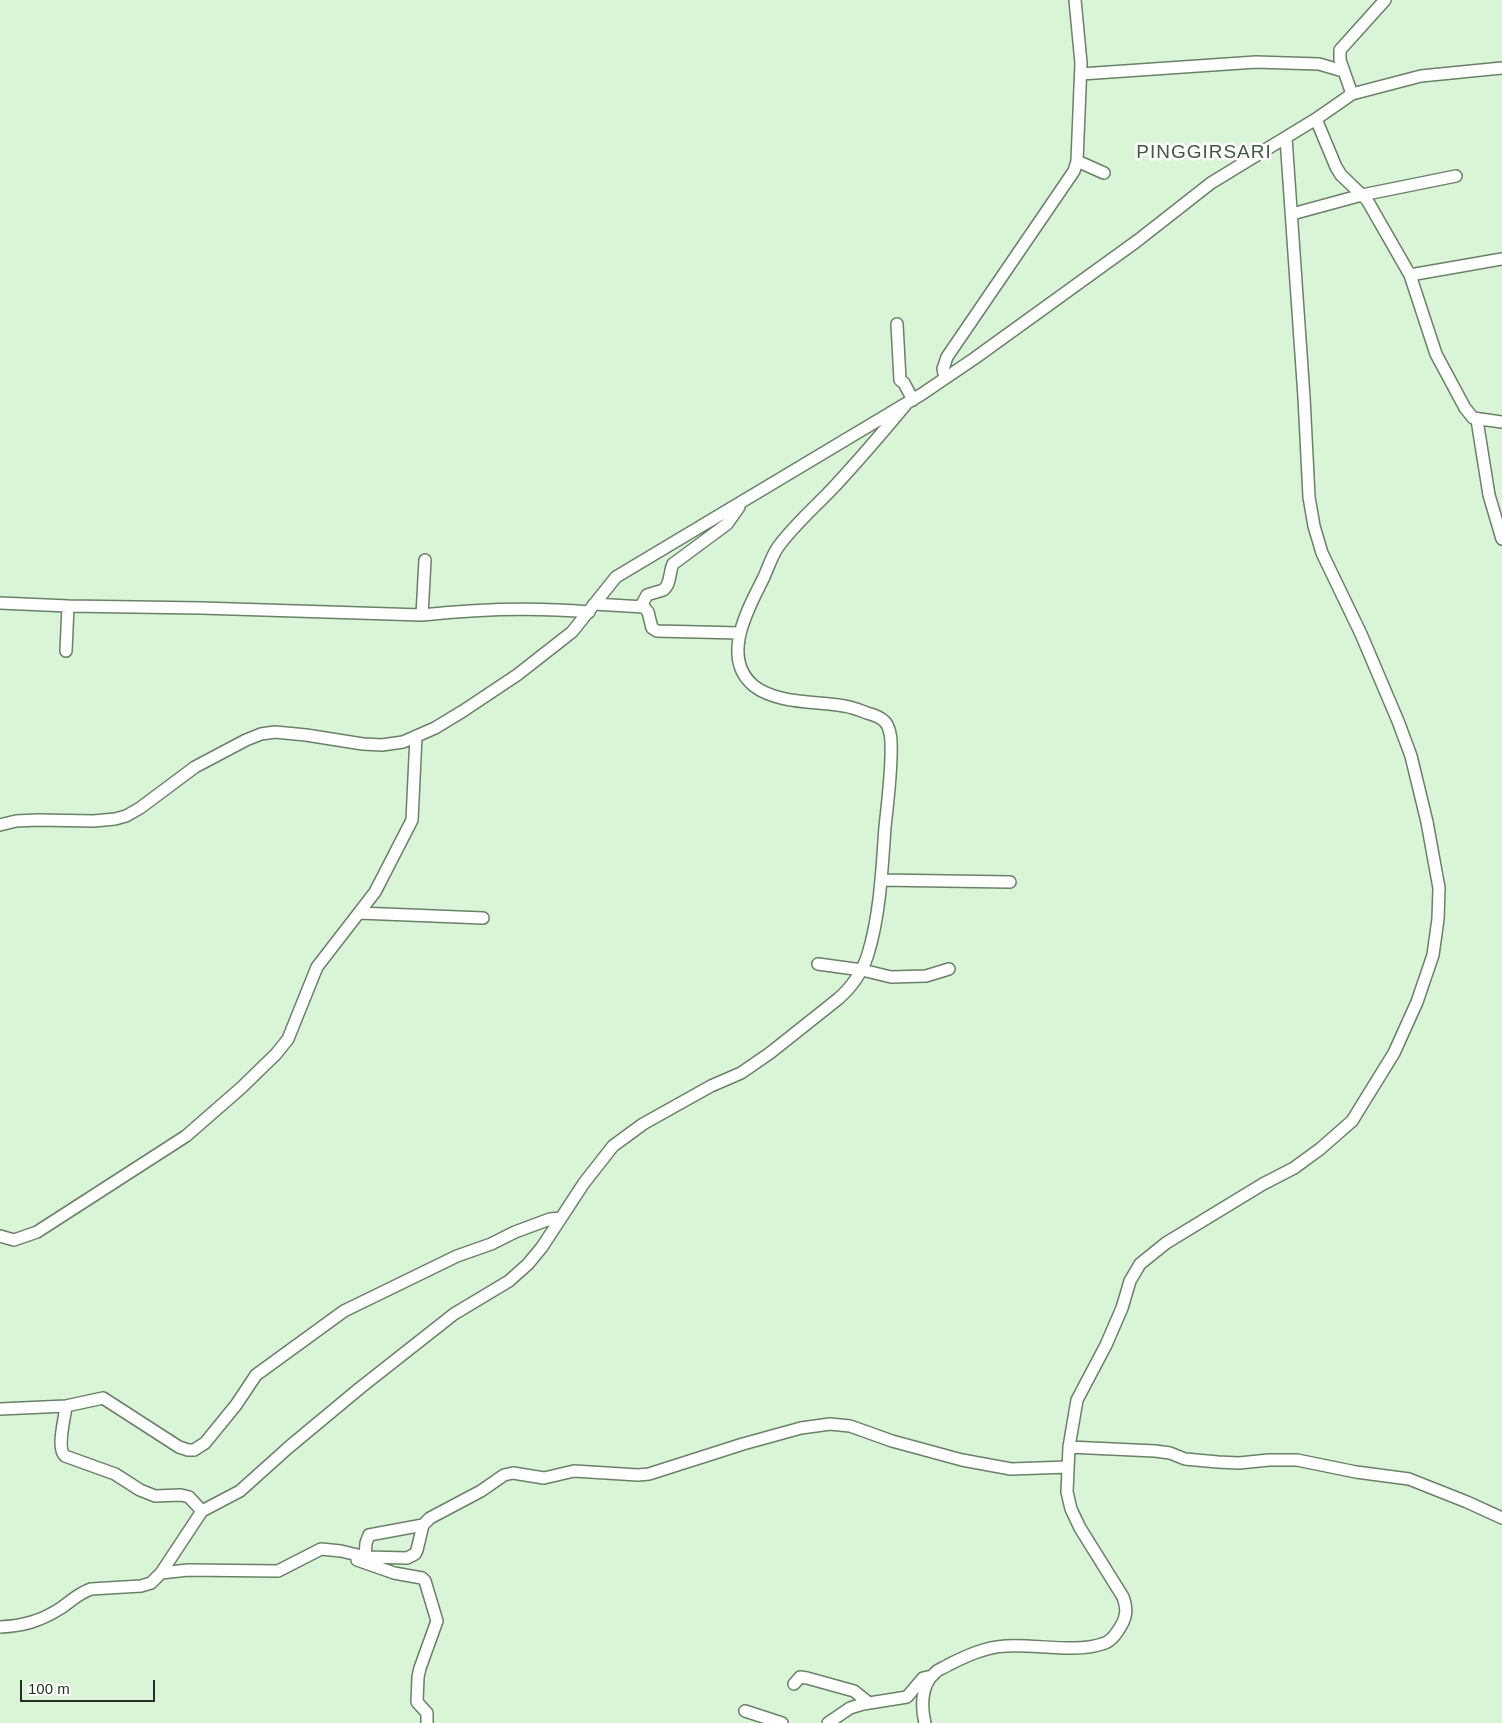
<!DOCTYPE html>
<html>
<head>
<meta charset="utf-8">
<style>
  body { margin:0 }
  #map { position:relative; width:1502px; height:1723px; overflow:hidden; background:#daf4d7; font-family:Arial,sans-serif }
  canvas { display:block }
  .scale { position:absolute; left:20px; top:1680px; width:135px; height:22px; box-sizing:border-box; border:2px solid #242e23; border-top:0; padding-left:6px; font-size:15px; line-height:18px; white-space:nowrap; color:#242e23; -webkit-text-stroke:4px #fff; paint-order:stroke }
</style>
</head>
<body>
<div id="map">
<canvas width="1502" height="1723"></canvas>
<div class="scale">100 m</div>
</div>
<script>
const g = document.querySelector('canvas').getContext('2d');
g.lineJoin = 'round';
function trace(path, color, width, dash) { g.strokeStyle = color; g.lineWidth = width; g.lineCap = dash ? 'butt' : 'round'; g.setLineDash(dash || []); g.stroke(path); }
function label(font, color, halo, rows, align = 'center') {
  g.font = font + ' Arial,sans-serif'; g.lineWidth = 5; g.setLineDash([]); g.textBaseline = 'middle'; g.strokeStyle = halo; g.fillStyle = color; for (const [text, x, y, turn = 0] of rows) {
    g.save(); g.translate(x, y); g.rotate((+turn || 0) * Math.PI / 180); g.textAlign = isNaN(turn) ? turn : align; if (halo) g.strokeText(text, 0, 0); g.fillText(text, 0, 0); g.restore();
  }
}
const minor = new Path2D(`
  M1081,74L1256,62L1319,64L1343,71
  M1352,94L1340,60V50L1385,0
  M1316,119L1336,167L1341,175L1367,200L1410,275L1436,354L1465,408L1473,418L1502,422
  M1077,161L1104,173
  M1292,214L1362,195L1456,176
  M1410,275L1502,259
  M897,324L900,380L904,383L913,400
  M945,378L943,369L947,357L1074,171L1077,161L1081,63L1075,0
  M1477,420L1489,495L1502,539
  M0,603L68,606L201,608L422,615C477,609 534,607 589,612
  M594,604L644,607L648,612L652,628L657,631L739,633
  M641,606L647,595C652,593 658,592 663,590C671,585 669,572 673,564L727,524L739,507
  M422,615L425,560
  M66,651L68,606
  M0,825L16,821L38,820L94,821L115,819L126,816L140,808L195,767L246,740L261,734L275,732L306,735L363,744L382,745L403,742L435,728L463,711L517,675L572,632L616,577L922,394L975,358L1137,241L1211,183L1316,119L1352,94L1421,76L1502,68
  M881,880L1010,882
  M359,913L483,918
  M818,964L862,970L891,977L926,976L949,969
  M0,1236L14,1240L37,1232L186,1136L241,1088L276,1054L288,1039L317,967L375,892L412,820L416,736
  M66,1406C65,1418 56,1448 65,1456L115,1474L140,1490L155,1496L181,1495L189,1497L202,1511
  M0,1409L66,1406L103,1398L179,1447L188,1450H194L205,1443L236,1405L256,1375L344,1311L457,1256L491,1244L515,1232L550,1219L561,1218
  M1069,1447L1155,1451L1170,1453L1185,1459L1218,1462L1239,1463L1269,1460H1297L1356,1472L1409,1479L1467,1502L1502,1518
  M365,1557L366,1543L369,1535L423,1525
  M357,1560L394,1573L422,1578L425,1581L437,1621L420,1668L418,1677L417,1702L427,1713V1723
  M161,1573L188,1570L278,1571L321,1549L341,1551L366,1557L407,1558L415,1554L417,1550L423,1525L430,1518L481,1491L504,1475L513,1473L544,1478L574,1471L638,1475L649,1474L743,1444L801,1428L830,1424L850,1426L892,1441L962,1460L1011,1469L1068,1467
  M0,1627C23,1626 41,1621 61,1608C71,1601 79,1593 91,1589L141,1586L151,1583L161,1573L202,1511L240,1491L289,1447L360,1388L454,1314L509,1281L528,1264L542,1247L584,1183L613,1146L643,1124L711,1086L741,1073L770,1053L838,999C853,986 862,973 868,954C880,915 882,869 885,827C888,799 892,770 891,742C891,736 889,725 884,721C879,716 873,715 867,713C859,710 852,707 844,706C817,701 777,704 754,686C720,658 748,609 763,579C768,569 771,557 778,547C794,525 814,508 833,488C859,460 883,432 907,403
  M794,1684L800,1677L807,1678L854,1691L869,1703
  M745,1711L782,1723
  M828,1723L850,1708L863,1704L907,1697L923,1678L932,1676
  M925,1723C921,1707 921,1684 935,1673C938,1669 944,1668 948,1665C966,1656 985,1647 1006,1646C1035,1644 1076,1653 1102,1644C1111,1642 1116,1634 1121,1626C1127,1616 1127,1608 1123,1597L1080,1528L1071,1509L1067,1492L1069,1447L1077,1400L1106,1345L1122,1308L1130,1281L1140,1264L1166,1243L1263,1184L1294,1168L1320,1149L1352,1121L1394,1053L1417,1002L1433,955L1438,919L1439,888L1427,822L1411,756L1398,721L1361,634L1322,553L1314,526L1309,497L1304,397L1286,138`);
trace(minor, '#698167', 14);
trace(minor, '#fff', 11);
g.letterSpacing = '1px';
label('19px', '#425840', '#fff', [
  ["PINGGIRSARI",1204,153]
]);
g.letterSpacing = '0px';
</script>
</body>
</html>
